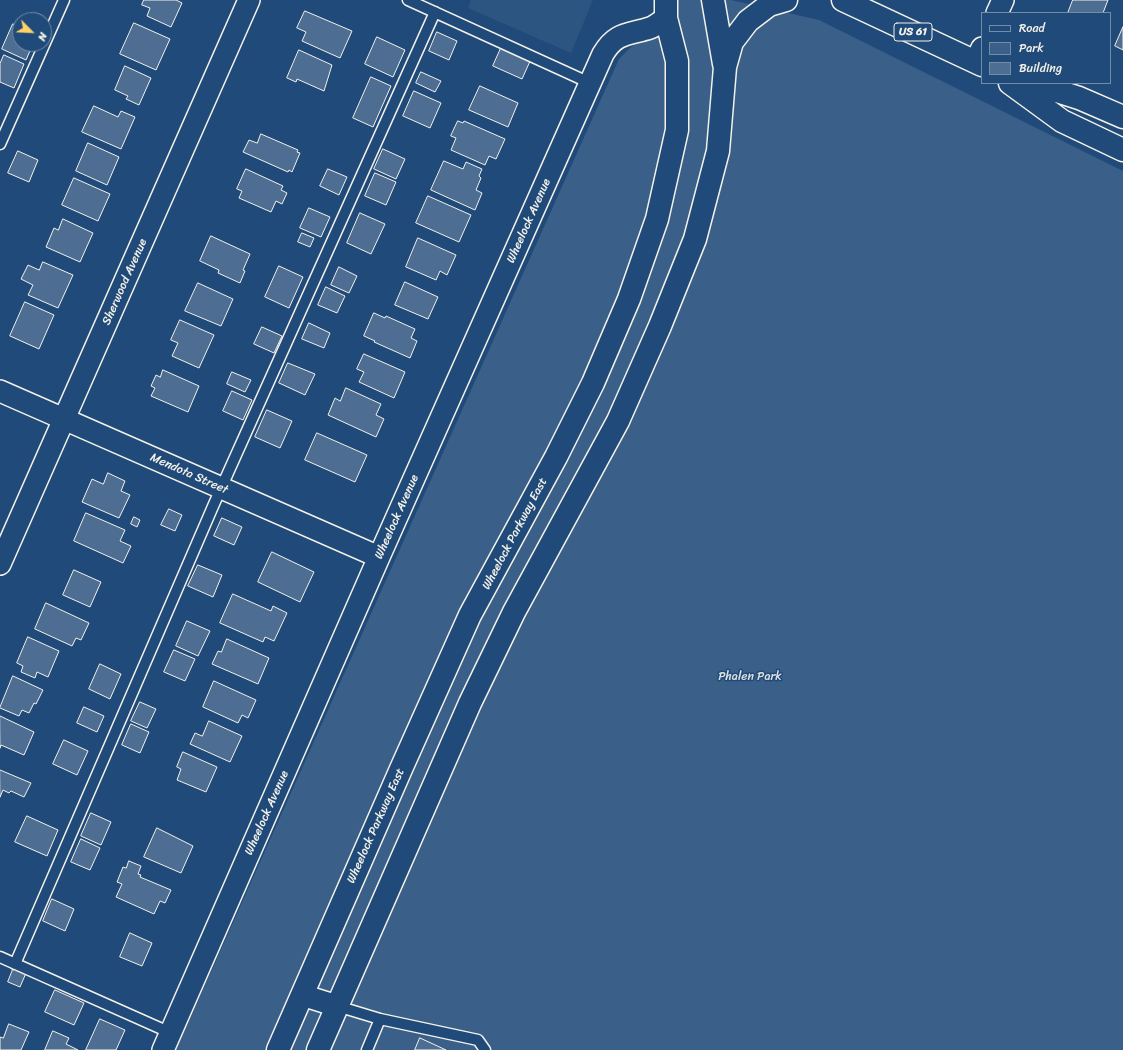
<!DOCTYPE html>
<html>
<head>
<meta charset="utf-8">
<style>
  body { margin:0 }
  #map { position:relative; width:1123px; height:1050px; overflow:hidden; background:#1f4a7a; font-family:Sriracha,sans-serif }
  canvas { display:block }
  .legend { position:absolute; left:981px; top:12px; width:130px; height:72px; box-sizing:border-box; background:#1f4a7a; border:1px solid #748da6; margin:0; padding:5px 7px; list-style:none; font-size:12px; color:#f4f1e8 }
  .legend li { display:flex; align-items:center; gap:8px; height:20px }
  .legend b { width:20px; border:1px solid #748da6 }
  .north { position:absolute; left:12px; top:12px; width:40px; height:40px; box-sizing:border-box; background:#1f4a7a; border:1px solid #748da6; border-radius:50%; rotate:114deg; font-size:11px; font-weight:700; line-height:16px; text-align:center; color:#f4f1e8 }
  .north::after { content:''; display:block; margin:auto; width:14px; height:18px; background:#ffd166; clip-path:polygon(50% 0,100% 100%,50% 72%,0 100%) }
</style>
</head>
<body>
<div id="map">
<canvas width="1123" height="1050"></canvas>
<ul class="legend">
<li><b style="height:5px;background:#1f4a7a"></b>Road</li>
<li><b style="height:11px;background:#3a5f88"></b>Park</li>
<li><b style="height:11px;background:#4d6e92"></b>Building</li>
</ul>
<div class="north">N</div>
</div>
<script>
const g = document.querySelector('canvas').getContext('2d');
g.lineJoin = 'round';
function fillPath(path, color) { g.fillStyle = color; g.fill(path, 'evenodd'); }
function trace(path, color, width, dash) { g.strokeStyle = color; g.lineWidth = width; g.lineCap = dash ? 'butt' : 'round'; g.setLineDash(dash || []); g.stroke(path); }
function label(font, color, halo, rows, align = 'center') {
  g.font = font + ' Sriracha,sans-serif'; g.lineWidth = 3; g.setLineDash([]); g.textBaseline = 'middle'; g.strokeStyle = halo; g.fillStyle = color; for (const [text, x, y, turn = 0] of rows) {
    g.save(); g.translate(x, y); g.rotate((+turn || 0) * Math.PI / 180); g.textAlign = isNaN(turn) ? turn : align; if (halo) g.strokeText(text, 0, 0); g.fillText(text, 0, 0); g.restore();
  }
}
fillPath(new Path2D(`
  M471,0H593L571,53L468,8Z`), '#2d5581');
fillPath(new Path2D(`
  M678,0H731L819,20L1123,171V1050H176L619,59Z`), '#3a5f88');
const building = new Path2D(`
  M144,0H176L182,3L171,27L147,16L150,8L142,5Z
  M1073,0H1108L1103,13H1068Z
  M305,11L352,31L340,58L302,41L306,32L297,28Z
  M134,23L170,39L156,70L120,54Z
  M13,24L20,27V44H33L26,60L2,49Z
  M1123,27V50L1115,46Z
  M437,32L457,41L449,60L429,51Z
  M377,37L405,50L393,77L365,64Z
  M502,46L531,59L522,79L493,66Z
  M299,50L332,65L324,91L297,79L296,82L287,78Z
  M4,55L24,64L14,88L0,82V64Z
  M125,66L151,78L139,105L126,99L128,96L115,90Z
  M421,72L441,81L435,92L416,83Z
  M371,77L391,86L373,127L353,118Z
  M480,86L518,103L508,127L469,110Z
  M414,91L441,103L430,128L403,116Z
  M94,106L118,117L121,111L135,117L121,149L82,132Z
  M458,121L463,123L464,121L505,139L496,159L489,156L485,165L451,150L456,138L451,136Z
  M261,134L298,150L297,152L300,153L292,172L289,170L288,172L243,152L249,140L257,143Z
  M88,143L119,157L107,185L76,171Z
  M383,149L405,159L396,179L374,169Z
  M18,151L38,160L29,182L8,173Z
  M444,161L463,169L466,162L482,169L479,176L481,178L476,190L482,193L475,210L431,190Z
  M246,169L283,186L281,190L287,193L282,204L276,201L271,212L239,198L242,191L237,189Z
  M328,169L347,177L339,195L320,186Z
  M375,173L396,182L386,205L365,196Z
  M74,178L110,194L98,221L62,205Z
  M428,196L471,215L459,242L416,223Z
  M309,208L330,217L321,237L300,228Z
  M360,213L385,224L371,254L347,243Z
  M63,219L93,233L80,262L46,247L54,228L58,230Z
  M302,233L314,238L310,247L298,242Z
  M211,236L250,254L243,270L245,271L240,283L218,273L219,270L200,261Z
  M418,238L456,255L447,275L440,271L436,280L406,267Z
  M43,262L73,275L58,308L28,295L33,285L21,279L28,265L39,270Z
  M279,266L303,277L289,308L265,297Z
  M339,267L357,276L349,293L331,285Z
  M405,282L438,297L428,319L395,305Z
  M198,283L233,299L221,326L185,311Z
  M326,287L345,296L337,313L318,305Z
  M25,302L54,315L39,349L10,336Z
  M374,313L385,318L386,316L415,329L411,338L417,341L410,358L374,342L375,341L364,336Z
  M180,320L214,335L199,368L172,356L178,343L171,340Z
  M309,323L330,333L324,348L302,339Z
  M262,327L282,336L274,353L254,344Z
  M364,354L405,372L394,398L359,382L364,372L357,369Z
  M288,363L315,374L305,395L279,383Z
  M163,370L199,386L188,412L151,396L155,388L151,386L156,375L160,377Z
  M232,372L251,380L245,392L227,384Z
  M346,388L381,404L376,415L384,419L376,437L328,415L335,398L340,401Z
  M232,391L252,400L243,420L223,411Z
  M267,410L292,421L280,448L255,437Z
  M317,433L367,455L355,482L305,460Z
  M108,473L125,481L121,491L130,495L119,518L82,502L92,479L103,484Z
  M169,509L182,515L175,531L161,525Z
  M86,513L125,530L120,541L131,546L123,563L74,541Z
  M134,517L140,520L137,527L131,524Z
  M222,518L242,527L234,545L214,536Z
  M272,552L314,572L300,602L258,582Z
  M198,565L222,575L213,597L188,586Z
  M74,570L101,582L90,607L63,595Z
  M233,594L271,611L273,606L287,613L274,641L265,637L263,642L220,623Z
  M46,603L89,623L81,640L76,638L72,646L35,629Z
  M187,621L210,631L198,656L176,646Z
  M28,637L59,651L48,677L37,672L35,678L21,672L23,666L17,663Z
  M227,639L269,658L258,684L212,664L218,651L221,652Z
  M174,650L195,659L185,681L164,672Z
  M100,664L121,674L110,699L89,689Z
  M13,676L43,690L36,704L34,703L29,713L22,710L19,716L0,708Z
  M214,681L256,700L248,718L242,715L238,723L203,707Z
  M140,702L156,709L147,728L131,721Z
  M84,707L104,716L97,732L77,723Z
  M0,716L34,732L24,755L1,745L0,748Z
  M209,721L242,736L230,762L190,744L195,733L202,736Z
  M131,724L149,732L140,753L122,745Z
  M64,740L88,751L77,775L53,764Z
  M183,752L217,767L206,792L177,780L181,769L177,767Z
  M0,770L31,783L24,797L11,791L9,793L3,790L0,797Z
  M91,813L111,822L101,845L81,836Z
  M27,816L58,830L47,856L15,842Z
  M157,828L193,846L181,873L144,857Z
  M81,839L100,848L90,870L71,862Z
  M129,861L141,866L138,874L141,875L140,877L171,890L165,903L160,901L154,914L116,897L122,884L117,882L123,867L126,868Z
  M52,899L74,909L65,931L43,921Z
  M130,933L152,943L142,966L120,957Z
  M14,967L26,973L20,987L8,982Z
  M55,990L84,1003L74,1025L45,1012Z
  M100,1019L125,1030L116,1050H86Z
  M9,1024L29,1032L21,1050H0V1037L3,1038Z
  M53,1031L69,1038L66,1044L78,1050H45Z
  M420,1038L446,1050H415Z`);
fillPath(building, '#4d6e92');
trace(building, '#f4f1e8', 1);
const service = new Path2D(`
  M408,0L590,83
  M0,144L64,0
  M0,957L171,1033
  M15,964L214,504L435,12
  M337,1006L380,1019L478,1040L485,1050
  M367,1050L380,1019`);
const minor = new Path2D(`
  M997,13L1003,0
  M976,61L982,48
  M0,391L379,557
  M0,564L249,0
  M302,995L337,1006
  M163,1050L379,557L603,54C616,32 628,35 650,28C656,26 661,21 666,18`);
const tertiary = new Path2D(`
  M713,0L724,64
  M278,1050L401,769L470,615L556,457L593,383L629,299L657,219L677,130V61L666,18V0
  M318,1050L470,703L514,612L618,421L660,326L695,239L718,151L725,67L732,42L748,21L769,5L786,0`);
const primary = new Path2D(`
  M843,0L982,65
  M1010,83L1062,121L1123,150
  M1032,83L1079,98L1123,117`);
trace(service, '#f4f1e8', 13);
trace(minor, '#f4f1e8', 24);
trace(tertiary, '#f4f1e8', 25);
trace(primary, '#f4f1e8', 25);
trace(service, '#1f4a7a', 10);
trace(minor, '#1f4a7a', 21);
trace(tertiary, '#1f4a7a', 22);
trace(primary, '#1f4a7a', 22);
for (const [x, y, w] of [
  [913,32,38]
]) { const box = new Path2D(); box.roundRect(x - w / 2, y - 9, w, 18, 3); g.fillStyle = '#1f4a7a'; g.fill(box); trace(box, '#f4f1e8', 1); }
label('bold 11px', '#f4f1e8', null, [
  ["US 61",913,32]
]);
label('12px', '#f4f1e8', '#1f4a7a', [
  ["Wheelock Avenue",529,221,-66],
  ["Sherwood Avenue",125,282,-66],
  ["Mendota Street",189,474,24],
  ["Wheelock Avenue",397,517,-66],
  ["Wheelock Parkway East",515,534,-62],
  ["Wheelock Avenue",267,813,-66],
  ["Wheelock Parkway East",376,826,-66]
]);
label('12px', '#e1e2de', '#1f4a7a', [
  ["Phalen Park",750,677]
]);
</script>
</body>
</html>
